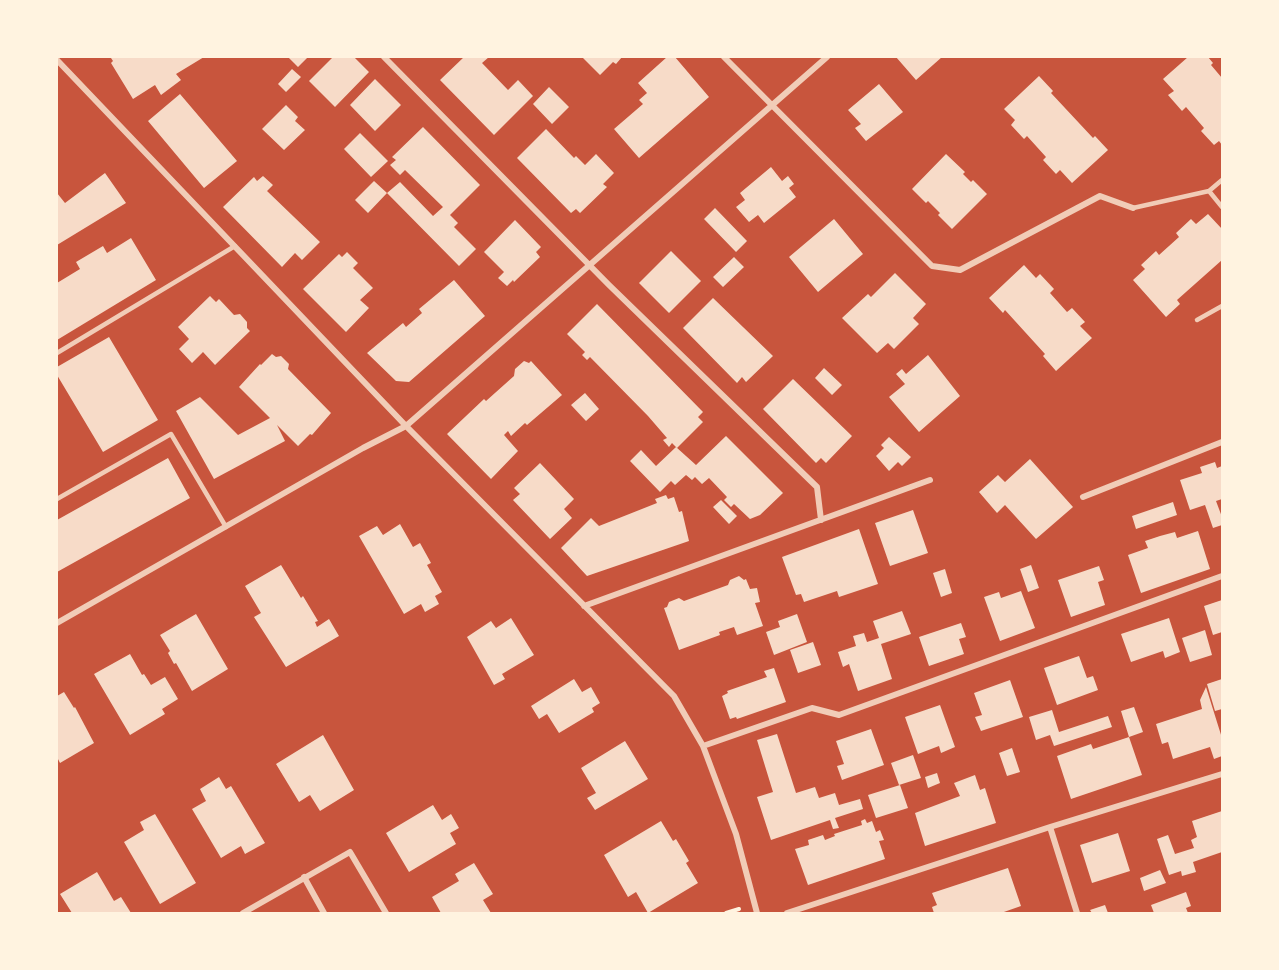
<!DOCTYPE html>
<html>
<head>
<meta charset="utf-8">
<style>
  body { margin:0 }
  #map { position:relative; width:1279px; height:970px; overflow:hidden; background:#c8553d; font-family:"PT Sans Narrow",sans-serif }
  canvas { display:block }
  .frame { position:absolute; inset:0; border:58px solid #fff3e0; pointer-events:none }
</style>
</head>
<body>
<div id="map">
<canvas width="1279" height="970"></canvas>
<div class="frame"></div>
</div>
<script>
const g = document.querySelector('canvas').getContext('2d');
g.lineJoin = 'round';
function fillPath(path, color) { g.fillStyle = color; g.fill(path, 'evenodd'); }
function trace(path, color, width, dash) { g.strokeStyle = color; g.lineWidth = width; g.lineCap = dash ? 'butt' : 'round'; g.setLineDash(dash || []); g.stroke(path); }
fillPath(new Path2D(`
  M113,57H204L176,74L181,80L161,95L155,85L133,99L111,63L113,61L111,58Z
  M288,57H308L298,67Z
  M333,57H354L369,72L335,107L309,81Z
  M464,57H489L482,63L508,90L518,80L533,96L494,135L440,80Z
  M582,57H622L616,64L613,62L600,75Z
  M667,57H675L709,97L639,158L614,129L643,104L639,100L647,93L638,83Z
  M896,57H942L916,80Z
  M1188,57H1208L1213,63L1211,65L1222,78V145L1219,141L1214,145L1201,131L1204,128L1186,107L1182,111L1168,95L1174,91L1163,79Z
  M292,69L301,77L286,92L278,84Z
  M1039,76L1053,91L1051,93L1093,138L1095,136L1108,150L1072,183L1060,170L1056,174L1043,160L1046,157L1027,136L1024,139L1011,125L1015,120L1004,109Z
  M375,79L401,105L375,131L350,105Z
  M879,84L903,112L866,141L855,128L861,124L848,110Z
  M549,87L569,107L552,124L533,104Z
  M180,94L237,161L204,188L148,121Z
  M286,105L298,117L295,121L305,130L284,150L262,129Z
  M423,127L480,185L450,215L458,223L454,227L476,249L459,266L387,193L400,182L433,216L443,207L405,170L400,175L390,165L396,160L392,157Z
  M546,129L574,158L576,156L585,165L596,154L614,173L603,184L607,187L580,213L576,209L571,213L517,158Z
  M360,133L388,161L371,177L344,149Z
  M946,154L965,172L963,174L971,182L973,180L987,194L952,229L938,215L940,213L928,201L926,203L912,189Z
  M771,167L782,181L788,176L794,184L789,188L796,197L764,223L758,215L749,222L736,207L745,200L740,193Z
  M105,173L126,203L57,245V193L65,203Z
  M263,176L273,185L267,191L320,242L302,260L295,253L282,267L223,207L254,177L257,181Z
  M374,181L387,193L368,213L355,200Z
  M715,208L747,241L736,252L704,219Z
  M1208,214L1222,229V260L1177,300L1180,304L1166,317L1133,280L1145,269L1141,265L1156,251L1159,255L1179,237L1176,233L1191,219L1196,224Z
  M834,219L863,254L818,292L789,257Z
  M515,220L541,247L536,252L540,257L514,282L513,280L507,286L498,278L504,272L484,252Z
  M131,238L156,280L57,340V283L80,269L76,262L103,246L107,253Z
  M671,251L701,281L669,313L639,283Z
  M347,252L358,263L353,268L373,288L360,300L369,308L346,332L303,289L339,254L342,257Z
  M734,257L744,267L723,287L713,277Z
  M1024,265L1036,278L1040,274L1054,289L1050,293L1067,312L1072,308L1085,322L1080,326L1092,338L1056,371L1043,356L1045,354L1005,310L1003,313L989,298Z
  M895,273L926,304L913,318L919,324L894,349L888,343L877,353L842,318L868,294L871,297Z
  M454,280L485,316L409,382L396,381L367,353L403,323L406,327L422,313L419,309Z
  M210,296L216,302L219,299L234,315L240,314L247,322V328L250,331L215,365L203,352L192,363L179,349L189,339L178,327Z
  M713,298L773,356L746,382L742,377L737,383L683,328Z
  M597,304L703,412L698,417L703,422L677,448L672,443L669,447L663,440L667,438L648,416L590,357L587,360L582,355L585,352L567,334Z
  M109,337L158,420L103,452L57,375V367Z
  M272,354L276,357L281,356L289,364L288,369L331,413L312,435L310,434L298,446L277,425L285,441L214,479L176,411L200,397L238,435L270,418L239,387L260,364L261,365Z
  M928,355L960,396L919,432L889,397L905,384L896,374L902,369L906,374Z
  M524,361L529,363L531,361L562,395L527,425L525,423L511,436L508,431L504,435L518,451L491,479L447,434L484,399L486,401L514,376L515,369Z
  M824,368L842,385L832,395L815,378Z
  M793,379L852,436L826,463L821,458L816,463L763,409Z
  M585,393L599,409L586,421L571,405Z
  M726,436L783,493L760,515L750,519L734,504L731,507L724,500L727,497L709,478L702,484L695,477L692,480L686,475L675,485L671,481L660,492L630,461L641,450L656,466L676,447L696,465Z
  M889,437L911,457L902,466L898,462L889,471L876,456L884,448L881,445Z
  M168,458L190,498L57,572V520Z
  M1030,459L1073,507L1036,539L1005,505L997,513L979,492L998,475L1005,482Z
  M1215,462L1217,468L1222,466V499L1216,501L1222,517V525L1213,528L1205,505L1190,510L1180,480L1202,473L1200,467Z
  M540,463L574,499L564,509L572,518L550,539L513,500L520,494L514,488Z
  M666,495L668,499L674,497L679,512L682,511L689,541L587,576L561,548L591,518L599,526L657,503L655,499Z
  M721,500L737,516L729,524L713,507Z
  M1173,502L1177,515L1136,529L1132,516Z
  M913,510L928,553L890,566L875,523Z
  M400,524L413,547L420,543L431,563L427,565L442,592L435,596L439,604L425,612L421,604L404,614L359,536L377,526L383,535Z
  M859,529L878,584L839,597L837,591L804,602L801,594L796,595L782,557Z
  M1198,531L1210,569L1141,593L1128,555L1148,548L1145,541L1160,536L1175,532L1177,538Z
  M281,565L301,598L303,596L318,621L315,622L317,627L329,619L339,636L286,667L254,617L261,613L245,586Z
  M1031,565L1039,588L1028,592L1020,569Z
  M1099,566L1104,580L1098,582L1105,605L1071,617L1058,580Z
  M945,569L952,593L941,597L933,573Z
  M739,576L744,580L746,579L750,589L757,588L760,602L755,603L763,626L737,635L734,627L719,632L720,635L679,650L664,608L667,607L669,602L679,598L684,601L728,585L730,580Z
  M1021,591L1035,628L1000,641L984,597L999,592L1001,598Z
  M1222,600V632L1213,635L1204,606Z
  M902,611L911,634L881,644L892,679L858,691L849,664L843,667L838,652L856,646L853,636L864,633L867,642L879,638L873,621Z
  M196,614L228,669L192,691L176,663L174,664L168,653L170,651L160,635Z
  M797,614L807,642L774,655L766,632L780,627L778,621Z
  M511,618L534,655L502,674L505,679L494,685L467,637L491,621L496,628Z
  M1169,618L1180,652L1165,658L1163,651L1131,662L1121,634Z
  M961,623L966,637L959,639L964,654L929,666L919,637Z
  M1205,630L1212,655L1190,662L1182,638Z
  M813,642L821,665L798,673L790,650Z
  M130,654L142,675L144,674L151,685L165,677L178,699L162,709L165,714L130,735L94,674Z
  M1079,656L1087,678L1093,676L1098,690L1057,705L1044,668Z
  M774,668L786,702L737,719L736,717L730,719L722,696L728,693L727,691L767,677L764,671Z
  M574,679L582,692L591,687L600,703L592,708L594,712L559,733L547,714L539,719L531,706Z
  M1222,679V709L1215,711L1207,684Z
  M1010,680L1023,717L981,731L975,717L982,715L974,693Z
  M1206,687L1222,738V756L1214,759L1210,747L1173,759L1168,742L1162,744L1156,724L1202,709L1200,700Z
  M64,692L74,708L75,707L94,743L60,763L57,757V696Z
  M940,705L955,747L941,753L939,746L918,754L905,717Z
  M1134,707L1143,732L1129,737L1121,711Z
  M1052,710L1059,732L1108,716L1112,727L1054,746L1050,735L1036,740L1029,717Z
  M871,729L884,765L842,780L837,766L844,764L836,741Z
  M777,734L796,793L815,787L819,798L835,793L839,805L860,799L863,809L835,818L839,828L833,829L830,820L771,840L757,797L773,792L757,740Z
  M323,735L354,790L320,811L310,795L299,802L276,764Z
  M1129,737L1142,775L1071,799L1057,756L1091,744L1093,749Z
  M625,741L648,779L595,810L587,798L596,793L581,768Z
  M1012,748L1020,772L1007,776L999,753Z
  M913,755L921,778L899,785L891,763Z
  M937,773L940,783L928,788L925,777Z
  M975,775L980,790L985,788L996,823L925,846L915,813L960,796L954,783Z
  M219,777L226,789L231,786L265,843L245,854L241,846L221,858L192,809L206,801L200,789Z
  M900,785L908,808L876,818L868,795Z
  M433,805L442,820L451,814L459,828L450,833L456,844L409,872L386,833Z
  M1222,811V852L1193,862L1196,872L1182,876L1181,871L1169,875L1157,839L1168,835L1175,854L1194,848L1191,840L1197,837L1192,821Z
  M155,814L196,883L160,904L124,842L144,830L140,822Z
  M865,819L867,823L872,821L876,832L880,830L884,840L879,841L885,859L808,885L795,849L809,845L808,840L823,835L825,840L835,836L834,834L862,825L861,821Z
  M661,821L673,841L676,839L689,861L686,863L698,883L648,913L636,892L628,897L604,855Z
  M1118,833L1130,871L1092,883L1080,845Z
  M474,863L493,894L483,900L491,913H441L432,897L459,881L455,874Z
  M1008,868L1021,906L1001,913H934L932,907L937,905L932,893Z
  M1160,870L1166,883L1144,891L1140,878Z
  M97,872L114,901L121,897L131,913H72L60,894Z
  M1186,892L1191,906L1186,908L1188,913H1154L1151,905Z
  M1105,905L1108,913H1092L1090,910Z`), '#f7dbc8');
trace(new Path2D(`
  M726,913L739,909`), '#fff3e0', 4);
trace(new Path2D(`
  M1209,191L1222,207
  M1133,208L1209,191L1222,180
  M1197,320L1222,306
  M57,353L235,246
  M57,499L171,434L226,527`), '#f1ccb7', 4.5);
trace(new Path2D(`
  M384,57L609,285L817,487L821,520
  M724,57L932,266L960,270L1100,196L1133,208
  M57,60L406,426L674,696L703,746L736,834L757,913
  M1083,497L1222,442
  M584,606L930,480
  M57,623L363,448L406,426L827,57
  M703,746L812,708L839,715L1222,576
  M1050,827L1077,913
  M304,877L324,913
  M243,913L350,852L386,913
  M787,913L1050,827L1222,774`), '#f1ccb7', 6);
</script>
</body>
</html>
